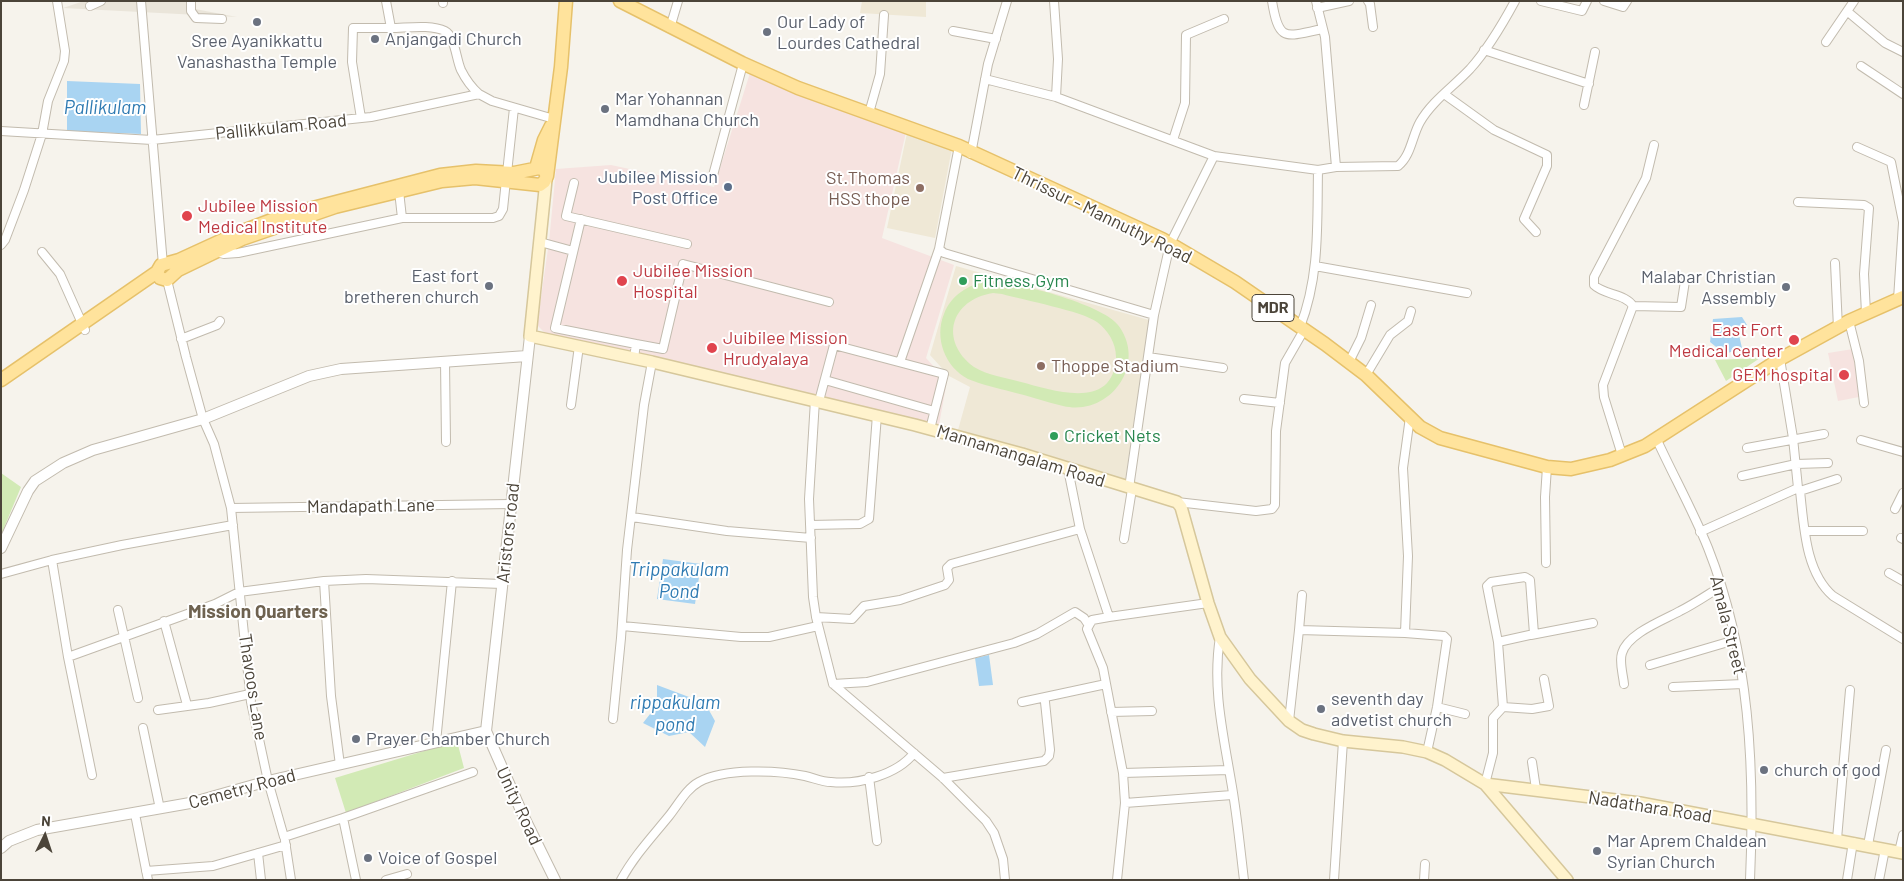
<!DOCTYPE html>
<html>
<head>
<meta charset="utf-8">
<style>
  body { margin:0 }
  #map { position:relative; width:1904px; height:881px; overflow:hidden; background:#f6f3ec; font-family:Barlow,sans-serif }
  canvas { display:block }
  .frame { position:absolute; inset:0; border:2px solid #4b4439; pointer-events:none }
  .north { position:absolute; left:20px; top:811px; width:50px; height:50px; -webkit-text-stroke:4px #fff; paint-order:stroke; rotate:4deg; font-size:14px; font-weight:700; line-height:20px; text-align:center; color:#4b4439 }
  .north::after { content:''; display:block; margin:auto; width:18px; height:22px; background:#4b4439; clip-path:polygon(50% 0,100% 100%,50% 72%,0 100%) }
</style>
</head>
<body>
<div id="map">
<canvas width="1904" height="881"></canvas>
<div class="frame"></div>
<div class="north">N</div>
</div>
<script>
const g = document.querySelector('canvas').getContext('2d');
g.lineJoin = 'round';
function fillPath(path, color) { g.fillStyle = color; g.fill(path, 'evenodd'); }
function trace(path, color, width, dash) { g.strokeStyle = color; g.lineWidth = width; g.lineCap = dash ? 'butt' : 'round'; g.setLineDash(dash || []); g.stroke(path); }
function label(font, color, halo, rows, align = 'center') {
  g.font = font + ' Barlow,sans-serif'; g.lineWidth = 4; g.setLineDash([]); g.textBaseline = 'middle'; g.strokeStyle = halo; g.fillStyle = color; for (const [text, x, y, turn = 0] of rows) {
    g.save(); g.translate(x, y); g.rotate((+turn || 0) * Math.PI / 180); g.textAlign = isNaN(turn) ? turn : align; if (halo) g.strokeText(text, 0, 0); g.fillText(text, 0, 0); g.restore();
  }
}
fillPath(new Path2D(`
  M84,1H195V9L237,17L63,8Z`), '#eae5da');
fillPath(new Path2D(`
  M862,1H926V17L860,13Z
  M907,133L952,148L935,238L887,228Z
  M956,266L1149,320L1125,482L1043,453L958,430L970,387L949,376L930,355Z`), '#efe8d6');
fillPath(new Path2D(`
  M750,73L906,132L882,238L954,265L926,358L947,381L939,425L658,357L546,334L537,325L549,242L556,169L611,165L714,187Z
  M1853,349L1859,397L1838,401L1828,353Z`), '#f6e3e0');
fillPath(new Path2D(`
  M987,281C1014,281 1102,304 1118,325C1148,364 1110,417 1063,406C1046,402 1029,396 1012,392C998,388 982,385 968,379C945,367 934,338 944,314C951,295 968,285 987,281ZM993,293L1002,294C1023,300 1082,311 1097,322C1108,330 1116,343 1116,357C1114,412 1052,390 1021,382C1006,378 987,375 974,367C939,341 950,300 993,293Z
  M1760,358L1726,381L1715,360Z
  M1,473L21,487L1,535Z
  M457,741L464,768L346,813L335,778Z`), '#d2eab5');
fillPath(new Path2D(`
  M67,81L140,84L141,134L67,131Z
  M1742,317L1747,325L1739,335L1742,348L1725,354L1710,342L1713,319Z
  M663,559L701,564L695,604L657,599Z
  M989,655L993,685L979,686L975,658Z
  M657,685L705,703L715,721L705,747L689,732L669,736L643,723L657,705Z`), '#a9d4f2');
const minor = new Path2D(`
  M141,1L163,265
  M191,1V11L196,18L222,19
  M386,1L391,28C406,28 431,24 445,31C455,36 456,59 461,70C466,80 471,87 479,94
  M1054,1L1058,59L1056,97
  M1272,1C1279,44 1286,36 1323,29
  M1316,1L1325,37L1336,167
  M1368,1L1370,4L1373,27
  M1541,1L1582,11L1587,1
  M1604,1L1623,7L1627,1
  M443,3V1
  M90,6L101,1
  M1317,8L1349,1
  M1848,12L1885,43L1903,52
  M670,28L678,1
  M953,31L996,39
  M1826,42L1854,1
  M1484,50L1589,84
  M1861,66L1903,94
  M985,79L1056,97L1214,156L1318,170L1336,167L1398,166C1411,156 1412,136 1420,122C1432,101 1453,87 1470,69C1488,49 1502,25 1515,1
  M1444,94L1494,130L1547,155V166L1524,219L1536,232
  M1584,105L1595,52
  M869,113L880,74L884,15
  M361,118L352,62L353,28H391
  M1,131L152,140L371,117L479,94L492,101L554,119
  M1173,140L1185,103L1186,35L1224,19
  M959,146L939,249L944,253L1154,315
  M1857,147L1891,162L1903,222
  M971,154L988,64L1007,1
  M507,173L514,108
  M712,179L743,64
  M574,183L566,216L687,244
  M399,191L402,218H493L499,216L503,209L506,180
  M1798,202L1864,205L1869,208L1864,274L1866,313
  M581,219L555,328L636,344L634,358
  M540,242L573,251
  M1,245L5,240L24,190L42,134L48,101L64,61L65,51L57,1
  M42,252L60,274L85,330
  M216,252L224,254L238,253L402,218
  M1835,263L1838,328
  M1315,266L1467,293
  M167,280L186,357L203,419L214,444L231,508L251,702L268,781L284,837L343,818L356,880
  M1898,299L1903,223
  M1633,306L1681,307L1685,281
  M1849,321L1859,361L1864,403
  M1300,327C1320,276 1317,224 1318,170
  M181,339L217,325L220,321
  M636,344L663,349L683,264L829,302
  M1148,357L1223,368
  M1780,359L1793,438L1798,488L1800,491L1837,479
  M445,361L446,442
  M900,362L939,249
  M1349,362L1361,338L1371,305
  M1366,375L1390,335L1408,321L1411,311
  M825,380L934,411
  M1244,399L1280,403
  M815,400L809,499L813,597L816,617L833,684L943,778L986,821L994,833L1003,859L1005,880
  M819,401L834,345L944,374L930,429
  M571,405L579,346
  M1656,438C1673,475 1693,511 1708,548C1750,654 1755,768 1750,880
  M1861,440L1903,452
  M1747,448L1824,434
  M1622,455L1604,397L1603,385L1633,306C1626,294 1604,295 1594,285V277L1646,178L1654,145
  M1068,469L1080,529L1109,617L1208,603
  M1742,476L1796,464L1828,463
  M1129,488L1154,315L1170,244L1214,156
  M1800,491C1804,525 1805,572 1833,596L1903,639
  M1177,502L1256,511L1272,509L1275,505L1276,431L1285,363L1304,330
  M231,508L511,504
  M1895,509L1903,493
  M632,517L727,531L811,538
  M810,525L860,524L869,519L877,415
  M1805,531H1863
  M1700,532L1798,488
  M1901,538L1903,539
  M1124,539L1132,489
  M52,560L122,545L233,525
  M1546,563L1545,497L1547,467
  M1889,573L1903,581
  M1,574L52,560L68,657L92,775
  M324,581L331,696L340,765
  M118,610L138,698
  M816,617L852,619L864,606L900,600L945,585L949,580L947,568L951,564L1080,529
  M1109,617L1092,620L1087,629L1103,668L1123,773L1125,803L1117,880
  M164,621L187,705
  M622,626L741,637H769L818,626
  M1299,630L1302,595
  M1405,633L1444,636L1447,639L1437,707L1427,752
  M1531,635L1593,623
  M1220,637C1212,687 1223,733 1231,781C1237,814 1240,847 1244,880
  M68,657L215,604L239,592L324,581L366,579L502,584
  M1650,665L1735,640
  M833,684L867,682L1014,643L1037,634L1075,612L1084,618L1088,624
  M1624,684C1623,674 1619,662 1622,653C1628,633 1664,620 1680,611C1694,604 1707,595 1720,587
  M1673,687L1743,684
  M1022,702L1106,684
  M1437,707L1465,714
  M1503,707L1532,709L1549,706L1544,679
  M158,710L209,703L250,694
  M1111,712L1152,711
  M613,719L621,638L627,550L644,405L652,362
  M1289,721L1299,630L1405,633L1408,556L1403,468L1410,417
  M143,728L160,809
  M436,742L452,581
  M1532,762L1536,789
  M1123,773L1229,770
  M869,777L877,841
  M943,778L1044,761L1049,756L1050,750L1045,702
  M1485,784L1493,753V718L1503,707L1498,642L1487,586L1491,582L1525,577L1530,580L1534,634L1498,642
  M1125,803L1232,795
  M135,814L148,880
  M343,818L473,772
  M1837,839L1850,690
  M285,841L291,880
  M1868,845L1886,750
  M1899,852L1903,835
  M258,853L261,880
  M146,871L213,866L286,845
  M386,880L407,874
  M621,880C634,856 652,837 669,816C678,805 686,789 699,782C724,768 778,770 805,776C814,778 822,782 831,782C858,785 897,775 914,753
  M1334,880L1343,741
  M1424,880L1425,864
  M1847,880L1853,842
  M1879,880L1885,849`);
const tertiary = new Path2D(`
  M530,336L486,731L523,815L555,880
  M1,548L28,491L35,481L63,463L93,450L203,419L309,376L341,369L527,356
  M1,848L9,841L37,830L190,803L268,781L486,731`);
const secondary = new Path2D(`
  M546,180L530,336L652,362L915,425L1022,454L1177,502L1181,507L1208,603L1220,637L1250,679L1289,721L1302,730L1314,734L1343,741L1403,747L1427,752L1445,760L1485,784L1567,880
  M1485,784L1640,803L1903,853`);
const primary = new Path2D(`
  M620,1L742,63L798,88L959,146L1162,239L1235,282L1325,344L1366,375L1420,427L1440,438L1547,467L1571,469L1610,460L1645,446L1780,359L1849,321L1903,297
  M536,168L544,140L551,126
  M547,176L561,67L566,1
  M1,380L157,272L161,265L179,260L240,232L282,216L440,175L476,171L514,173L539,168L544,170L547,176L544,182L540,185L475,178L442,181L335,207L242,239L178,270L167,280L160,278L157,272`);
trace(minor, '#c2bbae', 10);
trace(tertiary, '#c2bbae', 12);
trace(secondary, '#d6c79b', 14);
trace(primary, '#e6c16a', 15);
trace(minor, '#fff', 8);
trace(tertiary, '#fff', 10);
trace(secondary, '#fff3cd', 11);
trace(primary, '#ffe39c', 12);
for (const [x, y, r, color] of [
  [257,22,5,"#6b7280"],
  [767,32,5,"#6b7280"],
  [375,39,5,"#6b7280"],
  [605,109,5,"#6b7280"],
  [728,187,5,"#5c6f8a"],
  [920,188,5,"#8d6e63"],
  [187,216,6,"#e0444e"],
  [622,281,6,"#e0444e"],
  [963,281,5,"#2e9e5b"],
  [489,286,5,"#6b7280"],
  [1786,287,5,"#6b7280"],
  [1794,340,6,"#e0444e"],
  [712,348,6,"#e0444e"],
  [1041,366,5,"#8d6e63"],
  [1844,375,6,"#e0444e"],
  [1054,436,5,"#2e9e5b"],
  [1321,709,5,"#6b7280"],
  [356,739,5,"#6b7280"],
  [1764,770,5,"#6b7280"],
  [1597,851,5,"#6b7280"],
  [368,858,5,"#6b7280"]
]) { const dot = new Path2D(); dot.arc(x, y, r, 0, 2 * Math.PI); g.fillStyle = color; g.fill(dot); trace(dot, '#fff', 2); }
for (const [x, y, w] of [
  [1273,308,42]
]) { const box = new Path2D(); box.roundRect(x - w / 2, y - 13.5, w, 27, 4); g.fillStyle = '#fff'; g.fill(box); trace(box, '#4b4439', 1); }
label('bold 16px', '#4b4439', null, [
  ["MDR",1273,308]
]);
label('18px', '#5b616d', '#fff', [
  ["Our Lady of",777,22],
  ["Lourdes Cathedral",777,43],
  ["Anjangadi Church",385,39],
  ["Sree Ayanikkattu",257,41,"center"],
  ["Vanashastha Temple",257,62,"center"],
  ["Mar Yohannan",615,99],
  ["Mamdhana Church",615,120],
  ["East fort",479,276,"right"],
  ["bretheren church",479,297,"right"],
  ["Malabar Christian",1776,277,"right"],
  ["Assembly",1776,298,"right"],
  ["seventh day",1331,699],
  ["advetist church",1331,720],
  ["Prayer Chamber Church",366,739],
  ["church of god",1774,770],
  ["Mar Aprem Chaldean",1607,841],
  ["Syrian Church",1607,862],
  ["Voice of Gospel",378,858]
], 'left');
label('18px', '#4b4439', '#fff', [
  ["Pallikkulam Road",281,127,-6],
  ["Thrissur - Mannuthy Road",1102,215,26],
  ["Mannamangalam Road",1021,456,17],
  ["Mandapath Lane",371,506,-1],
  ["Aristors road",508,533,-84],
  ["Amala Street",1728,625,76],
  ["Thavoos Lane",253,687,81],
  ["Cemetry Road",242,789,-15],
  ["Unity Road",519,806,65],
  ["Nadathara Road",1650,807,9]
]);
label('18px', '#4e5e75', '#fff', [
  ["Jubilee Mission",718,177],
  ["Post Office",718,198]
], 'right');
label('18px', '#785e54', '#fff', [
  ["St.Thomas",910,178],
  ["HSS thope",910,199],
  ["Thoppe Stadium",1051,366,"left"]
], 'right');
label('18px', '#be3a42', '#fff', [
  ["Jubilee Mission",198,206],
  ["Medical Institute",198,227],
  ["Jubilee Mission",633,271],
  ["Hospital",633,292],
  ["East Fort",1783,330,"right"],
  ["Medical center",1783,351,"right"],
  ["Juibilee Mission",723,338],
  ["Hrudyalaya",723,359],
  ["GEM hospital",1833,375,"right"]
], 'left');
label('18px', '#27864d', '#fff', [
  ["Fitness,Gym",973,281],
  ["Cricket Nets",1064,436]
], 'left');
label('italic 19px', '#2e7ab2', '#fff', [
  ["Pallikulam",105,108],
  ["Trippakulam",679,570],
  ["Pond",679,592],
  ["rippakulam",675,703],
  ["pond",675,725]
]);
label('bold 19px', '#6e6250', '#fff', [
  ["Mission Quarters",258,612]
]);
</script>
</body>
</html>
